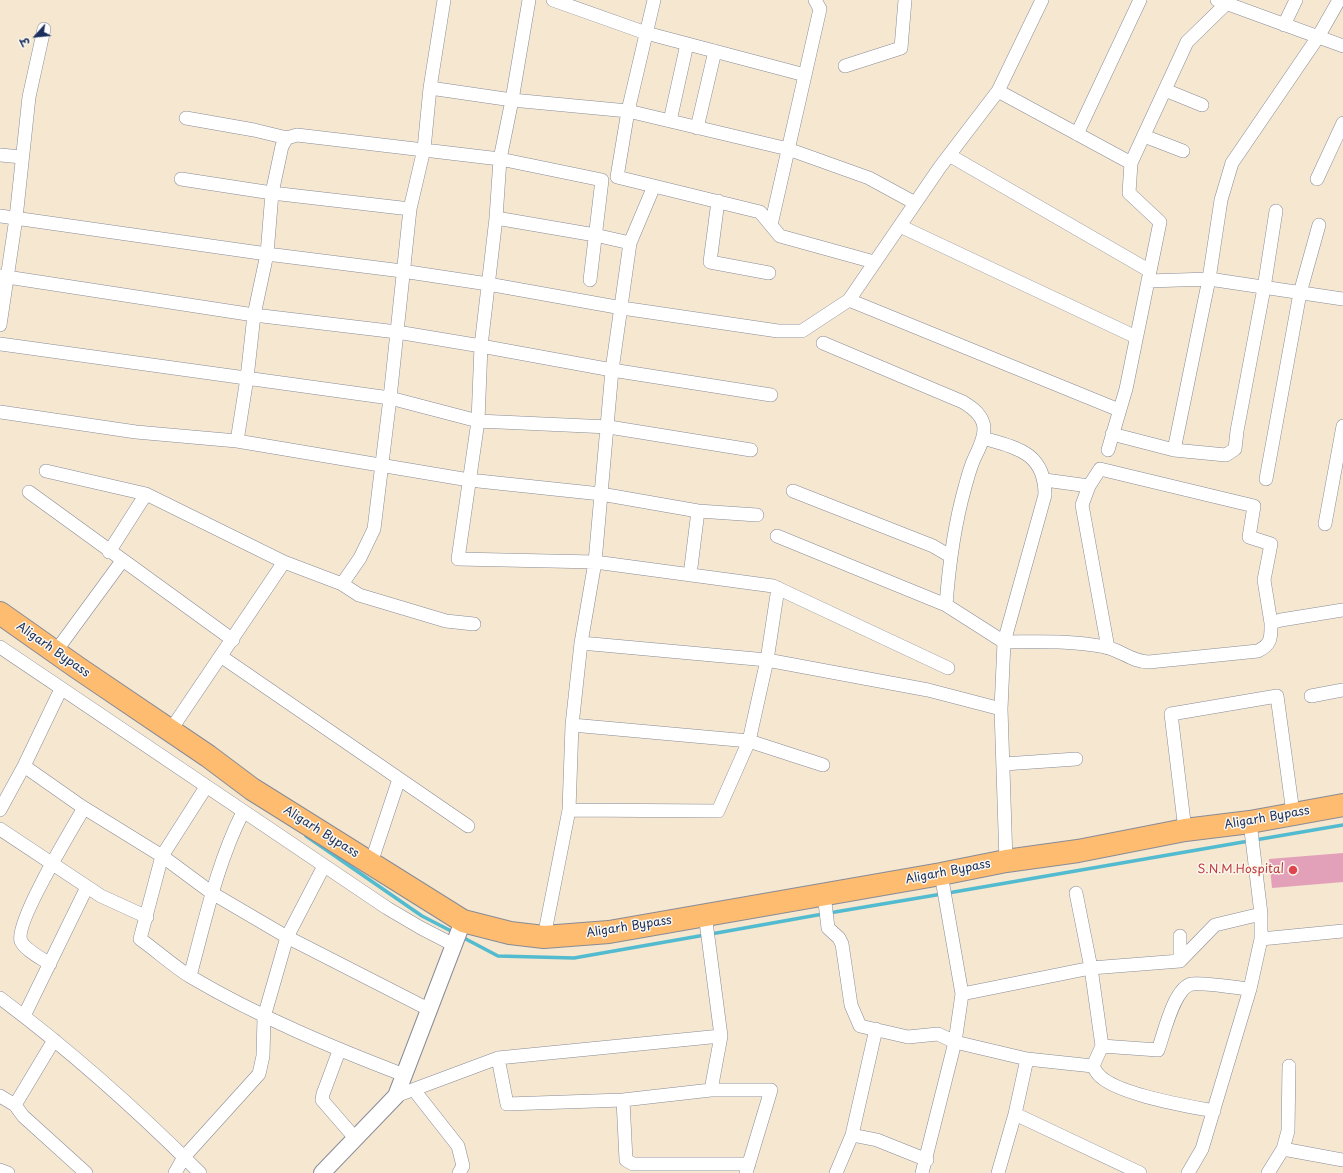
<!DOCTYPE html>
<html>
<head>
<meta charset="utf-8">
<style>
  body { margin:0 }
  #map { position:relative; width:1343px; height:1173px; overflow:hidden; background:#f5e7d0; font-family:"Playpen Sans","Playpen Sans Deva",sans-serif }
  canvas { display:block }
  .north { position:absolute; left:16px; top:16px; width:40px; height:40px; -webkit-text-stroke:3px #fbf7ec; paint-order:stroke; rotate:243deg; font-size:11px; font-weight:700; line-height:16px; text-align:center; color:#1b2f5e }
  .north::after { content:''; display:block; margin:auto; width:14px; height:18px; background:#1b2f5e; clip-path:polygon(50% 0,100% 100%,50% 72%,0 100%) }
</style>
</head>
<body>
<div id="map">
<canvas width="1343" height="1173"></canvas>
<div class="north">उ</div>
</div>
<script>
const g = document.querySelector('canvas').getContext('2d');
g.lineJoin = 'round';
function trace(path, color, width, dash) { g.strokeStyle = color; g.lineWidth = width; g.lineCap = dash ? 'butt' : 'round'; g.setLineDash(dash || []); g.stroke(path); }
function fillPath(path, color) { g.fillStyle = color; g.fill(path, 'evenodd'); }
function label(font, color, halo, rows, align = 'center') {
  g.font = font + ' "Playpen Sans",sans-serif'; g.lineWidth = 3; g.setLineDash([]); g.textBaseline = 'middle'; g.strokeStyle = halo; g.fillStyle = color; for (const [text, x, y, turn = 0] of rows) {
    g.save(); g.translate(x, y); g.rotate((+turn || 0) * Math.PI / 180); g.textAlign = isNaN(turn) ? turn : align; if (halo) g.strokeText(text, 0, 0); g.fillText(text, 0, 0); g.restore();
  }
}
trace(new Path2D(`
  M306,836L422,916L455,933
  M1255,840L1343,825
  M948,893L1249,841
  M829,913L942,894
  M711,934L823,914
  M462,937L498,956L574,958L705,935`), '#52bbd0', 3.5);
fillPath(new Path2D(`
  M1343,853V882L1272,888L1269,859Z`), '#e2a1b9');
const minor = new Path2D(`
  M444,0L430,88L512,100L628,111L617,177L760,212L780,236L874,262
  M529,0L512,100L500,159L496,218L481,346L478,421L458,559L595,562L773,586L948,668
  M553,0L646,33L805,75
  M654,0L628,111L788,149L869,178L915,203
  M1217,0L1343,46
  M1284,25L1296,0
  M845,66L901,48L905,0
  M1165,90L1202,105
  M998,91L1131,163
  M186,118L254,130L287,138
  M670,121L687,44
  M697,128L715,51
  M1077,134L1140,0
  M1144,136L1183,151
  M0,155L22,157
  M949,155L1150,271
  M181,179L272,193L410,209
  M1317,179L1343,123
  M718,201L710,262L769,273
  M0,216L267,254L402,271L488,284L622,308L778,331H802L849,300L940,167L998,91L1042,0
  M496,218L595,235L630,243
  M771,225L820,9L815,0
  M900,226L1136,337
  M0,276L254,315L397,332L481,346L612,370L771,395
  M1148,281L1209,279L1343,299
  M849,300L1119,410
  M0,325L16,218L29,97L44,29
  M823,343L963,402C973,408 984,416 984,429C984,442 976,453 972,464C969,472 967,480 965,487C954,526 949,565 946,605
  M0,344L390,398L478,421L609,427L751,450
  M0,412L136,432L237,441L469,480L601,494L698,511L757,515
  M1112,434L1174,450L1226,455L1235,449L1237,431L1264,288L1276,211
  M237,441L247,378L254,315L267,254L272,193L282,146L287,138L297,135L500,159L602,180L590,280
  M1108,450L1126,389L1160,222L1129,193L1131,163L1187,42L1230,0
  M1174,450L1209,279L1221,200L1232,163L1318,37L1339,0
  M46,471L146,494L284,562L342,584L359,595L446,621L474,624
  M1266,479L1300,293L1319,225
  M1045,480L1089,486
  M793,491L933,546L950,556
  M29,492L233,640
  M1325,524L1343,426
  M777,536L946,605L1004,642L1045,495C1045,453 1018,448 983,438
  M109,552L146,494
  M690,575L698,511
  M342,584L360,558L374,529L390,398L410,209L424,149L430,88
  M581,643L767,660L928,690L1001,709
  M0,647L387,908L421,928L454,945
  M1108,648L1082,505L1089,486L1100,469L1254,506L1249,537L1271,544L1264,580L1271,623
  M56,651L122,561
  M222,657L468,826
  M1311,696L1343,690
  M572,725L749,741L823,765
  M170,731L284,562
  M1004,764L1076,759
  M24,766L81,806L162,856L212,893L287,937L430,1010
  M206,787L162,856L140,939C157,951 173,966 191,977C259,1017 331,1047 404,1075
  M0,810L24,766L61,689
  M569,810L718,811L749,741L767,660L778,588
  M0,829L101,896L147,917
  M1185,830L1171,714L1277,696L1293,813
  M1006,861L1001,709L1004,642C1038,642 1072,640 1105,647C1121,650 1132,662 1149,662L1258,651C1272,644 1271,637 1271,623L1281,620L1343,610
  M371,863L399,779
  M1076,893L1091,968L1102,1046L1158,1050C1164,1034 1174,987 1192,984C1203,982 1238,988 1250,989
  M824,894L828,928L839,938L842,944L851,1005L860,1026L908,1037L938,1034L955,1042L1027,1059L1093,1066L1102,1046
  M544,937L569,810L572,725L581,643L595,562L612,370L630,243L654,186
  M1261,939L1343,931
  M1180,961L1215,925L1261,914
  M50,964C41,958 25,950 21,941C14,924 73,827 84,808
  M190,976C205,921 217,863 243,812
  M962,994L1091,968L1180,961V936
  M0,998C71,1051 137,1110 200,1173
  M24,1016L87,887
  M339,1051L323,1094L322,1100L355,1138
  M498,1058L507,1104L623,1100L711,1090L721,1036L705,914
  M1093,1066C1095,1069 1096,1072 1098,1074C1114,1094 1188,1106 1214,1111
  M414,1090L458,1146L463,1166L459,1173
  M711,1090H771L746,1173
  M0,1096L15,1105L23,1116L86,1173
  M396,1096L498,1058L721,1036
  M623,1100L626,1160L633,1164H749
  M15,1105L54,1040
  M1015,1114L1140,1173
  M852,1135L876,1029
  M1283,1149L1288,1131L1289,1066
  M0,1170L8,1173
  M175,1173L184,1157L259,1074L263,1056L264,1017L287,937L324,866
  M836,1173L852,1135L877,1140L927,1160
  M922,1173L955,1042L962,994L941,874
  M998,1173L1015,1114L1027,1059
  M1188,1173L1202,1149L1250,989L1261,939V914L1250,822
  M1268,1173L1283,1149L1343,1160`);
const tertiary = new Path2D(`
  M322,1173L396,1096L463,921`);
const trunk = new Path2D(`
  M0,613L78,668L208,756L252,789L463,921L510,933L544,937L609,932L941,874L1006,861L1078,851L1185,830L1250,822L1343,805`);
trace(minor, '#888b97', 14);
trace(tertiary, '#888b97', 18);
trace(trunk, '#888b97', 24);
trace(minor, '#fff', 13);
trace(tertiary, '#fff', 16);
trace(trunk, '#febc70', 22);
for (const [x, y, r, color] of [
  [1293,870,5,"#e0444e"]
]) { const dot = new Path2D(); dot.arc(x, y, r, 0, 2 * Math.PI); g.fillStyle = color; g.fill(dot); trace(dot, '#fbf7ec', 1.5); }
label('12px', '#1b2f5e', '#fbf7ec', [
  ["Aligarh Bypass",53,650,35],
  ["Aligarh Bypass",1267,818,-10],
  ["Aligarh Bypass",321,832,32],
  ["Aligarh Bypass",948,872,-11],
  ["Aligarh Bypass",629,927,-9]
]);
label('12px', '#be3a42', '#fbf7ec', [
  ["S.N.M.Hospital",1284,870]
], 'right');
</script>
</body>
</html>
